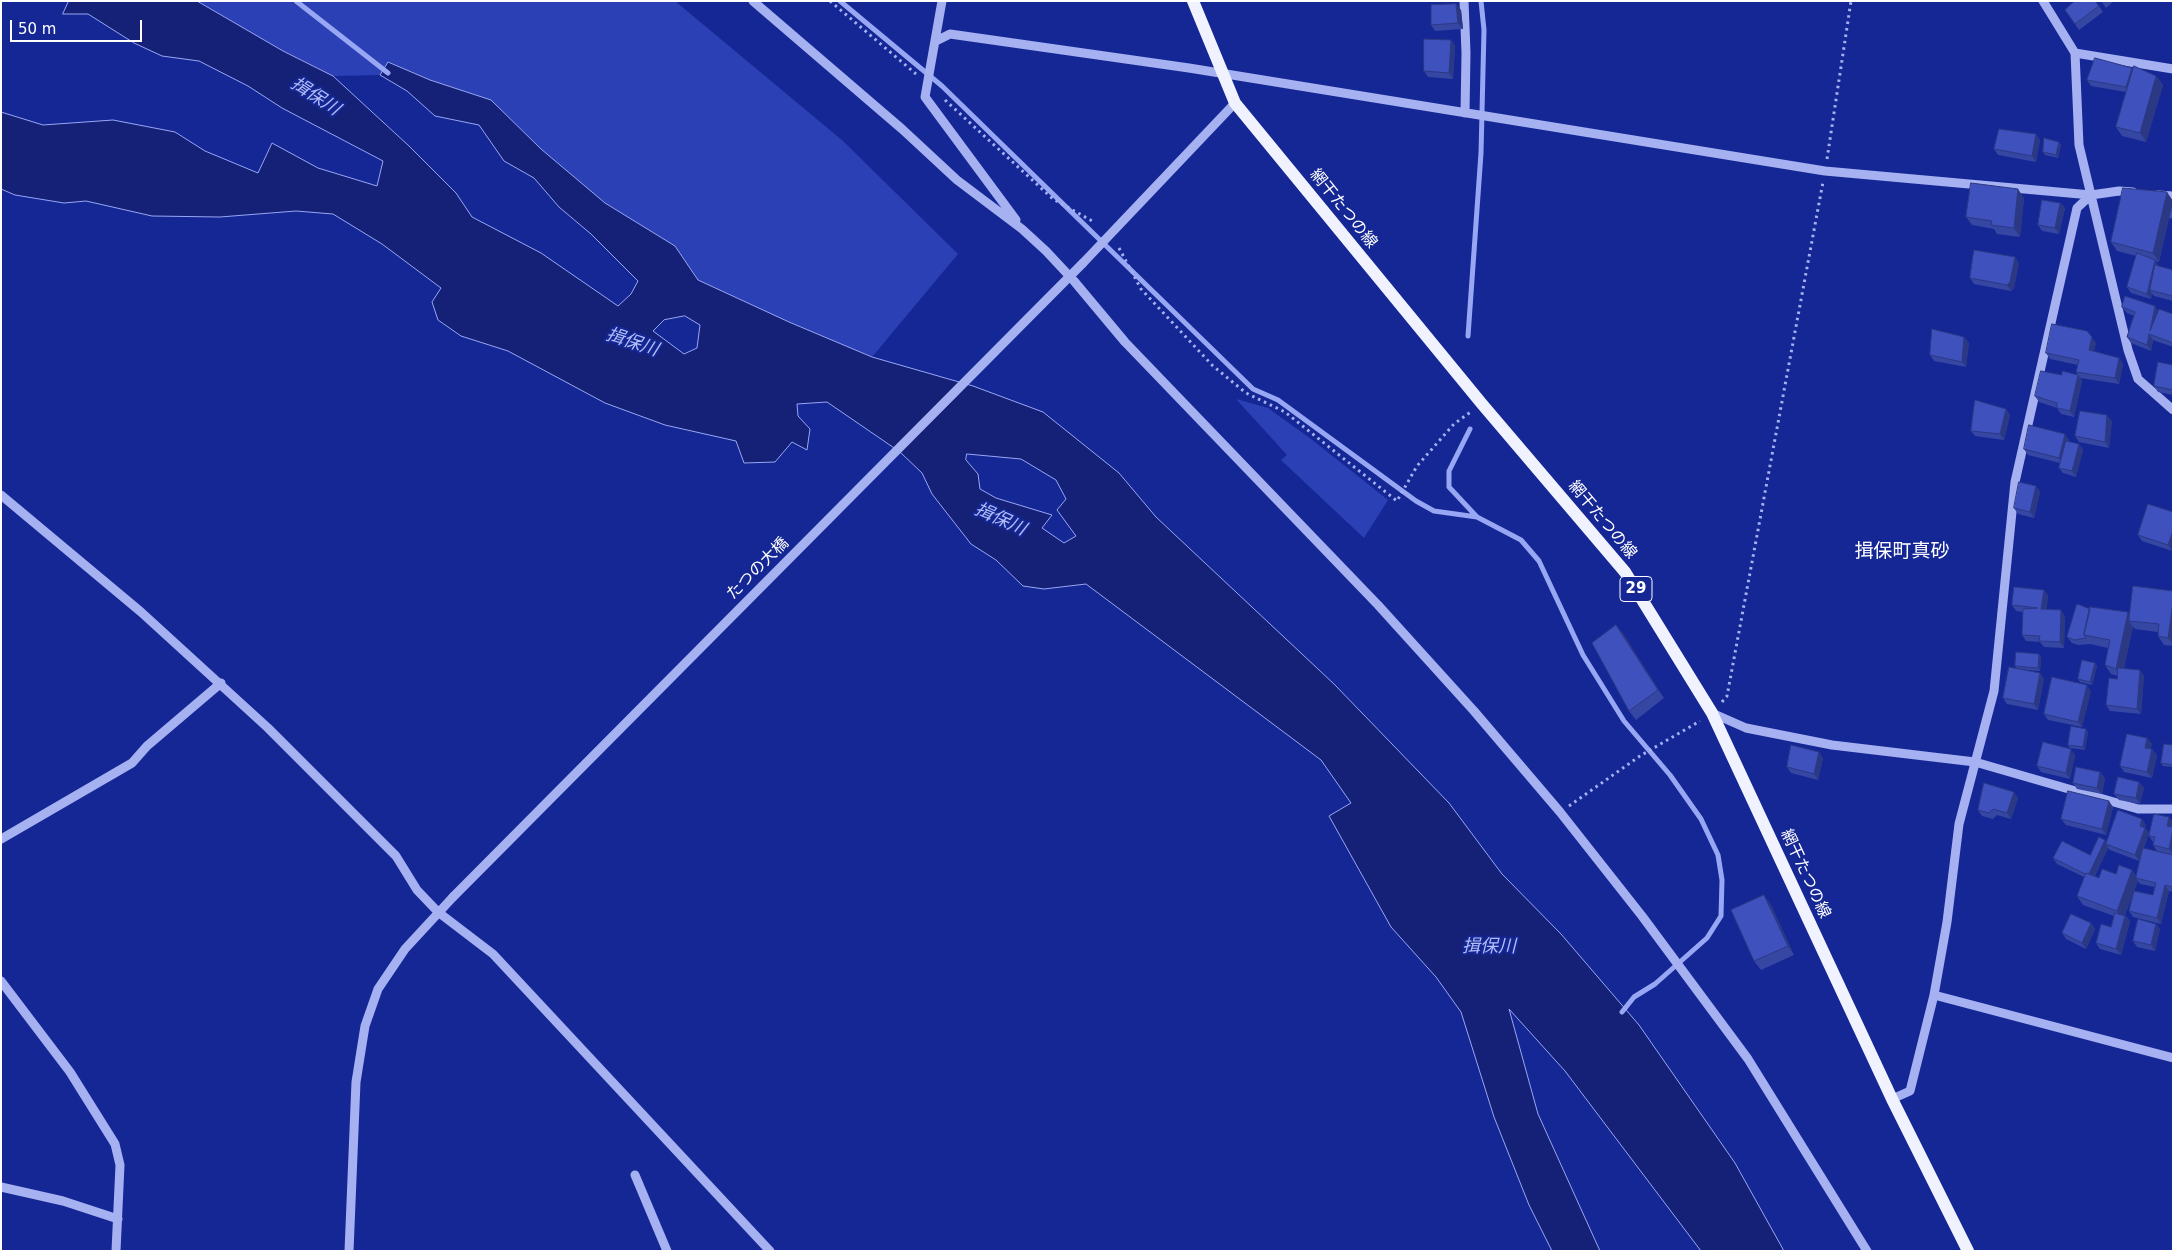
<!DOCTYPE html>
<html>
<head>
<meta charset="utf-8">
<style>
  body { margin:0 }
  #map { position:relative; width:2174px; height:1252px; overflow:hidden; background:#152795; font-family:"DejaVu Sans",sans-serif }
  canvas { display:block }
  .frame { position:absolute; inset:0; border:2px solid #fff; pointer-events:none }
  .scale { position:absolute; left:10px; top:20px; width:132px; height:22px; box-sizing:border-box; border:2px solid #fff; border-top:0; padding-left:6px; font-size:15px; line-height:18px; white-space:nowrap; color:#fff; -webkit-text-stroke:4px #152795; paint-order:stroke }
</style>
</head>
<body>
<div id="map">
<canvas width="2174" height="1252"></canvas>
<div class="frame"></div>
<div class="scale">50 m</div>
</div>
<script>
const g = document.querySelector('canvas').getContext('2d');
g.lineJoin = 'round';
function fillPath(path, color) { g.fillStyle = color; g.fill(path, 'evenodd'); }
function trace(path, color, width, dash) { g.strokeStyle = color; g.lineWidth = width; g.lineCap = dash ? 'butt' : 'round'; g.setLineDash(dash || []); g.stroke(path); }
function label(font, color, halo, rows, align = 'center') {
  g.font = font + ' "DejaVu Sans","Noto Sans JP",sans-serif'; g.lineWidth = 4; g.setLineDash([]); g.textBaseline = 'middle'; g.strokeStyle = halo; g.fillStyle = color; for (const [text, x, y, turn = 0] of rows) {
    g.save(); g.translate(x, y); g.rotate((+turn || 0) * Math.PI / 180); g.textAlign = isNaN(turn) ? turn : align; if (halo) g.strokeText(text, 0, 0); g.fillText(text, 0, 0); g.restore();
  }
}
fillPath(new Path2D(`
  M197,1H675L843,141L958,254L872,357L789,322L698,280L675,246L605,203L541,149L491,100L430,80L389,62L380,75L333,76L283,51Z
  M1236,399L1268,408L1311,439L1388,500L1364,538L1281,460L1287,455Z`), '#2c40b5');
const water = new Path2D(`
  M69,1H197L283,51L333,76L409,146L456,193L472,217L541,253L618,306L631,294L638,281L591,234L559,207L534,178L504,161L479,125L435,116L407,91L380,75L388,62L430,80L491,100L541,149L605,203L675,246L698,280L789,322L872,357L973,386L1043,412L1119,473L1156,517L1334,684L1449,803L1502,874L1561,934L1639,1025L1735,1163L1784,1251H1701L1565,1071L1509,1009L1538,1114L1600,1251H1552L1529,1205L1494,1117L1461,1012L1436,977L1391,927L1329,816L1351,803L1321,760L1086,584L1044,589L1023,586L996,560L971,544L932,494L922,473L900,452L827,402L797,404L798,416L810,429L807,450L792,442L775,462L744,463L736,441L665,425L605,403L508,351L461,336L438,320L432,302L441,288L382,244L333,214L296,211L220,217L152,216L86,201L64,203L15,195L1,189V112L43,125L113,120L175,132L205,151L258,173L272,143L318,168L377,186L383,161L282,108L248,86L199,61L162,56L134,43L88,14H63ZM685,316L700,325L697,348L684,354L653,331L664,320ZM967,454L1021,459L1056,480L1066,499L1057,510L1076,536L1064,543L1042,528L1052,515L996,498L980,489L978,474L966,460Z`);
fillPath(water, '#152177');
trace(water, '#98a7f4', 1);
trace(new Path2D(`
  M296,1L388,73
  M840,1L942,86L1253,389L1278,400L1416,501L1434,511L1477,517
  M1468,336L1481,153L1484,30L1481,1
  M1470,429L1449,471V487L1477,517L1521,540L1539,561L1583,655L1624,721L1670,775L1701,819L1718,855L1722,880L1721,916L1707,938L1655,984L1634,997L1622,1012`), '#98a7f4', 5);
trace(new Path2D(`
  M830,1L916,74
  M945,100L1053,199L1094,222
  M1827,159L1851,1
  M1119,248L1141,289L1213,366L1246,393L1285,412L1397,501L1417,466L1454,424L1472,411
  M1722,702L1727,696L1823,182
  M1569,806L1640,756L1700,721`), '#a6b1f1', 3, [2.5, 4]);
trace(new Path2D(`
  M753,1L902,129L957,180L1022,229L1046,251L1074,281L1125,342L1378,605L1474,711L1560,812L1642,916L1748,1059L1867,1251
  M942,1L925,97L1016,220
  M1464,1L1466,53L1465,113
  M2043,1L2075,53L2079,145L2128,350L2138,379L2173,410
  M936,41L950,34L1189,68L1825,171L2091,195L2119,191L2133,192
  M2075,53L2173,69
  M2158,195L2173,196
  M1083,263L1235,103
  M1,495L141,612L268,728L396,856L417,890L438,912L493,954L770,1251
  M1712,713L1746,728L1832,745L1975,762L2138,809H2173
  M1,839L132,763L147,746L221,683
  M1,981L70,1072L115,1144L120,1165L116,1251
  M1934,995L2173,1058
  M1892,1099L1910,1091L1934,995L1947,922L1959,824L1994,691L2015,482L2077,208L2091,195
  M635,1175L667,1251
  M1,1187L63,1201L118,1219
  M349,1251L356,1082L365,1026L378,989L405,949L453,897`), '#a6b1f1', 9);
trace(new Path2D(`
  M1193,1L1235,103L1482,404L1625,572L1712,713L1892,1099L1968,1251`), '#f1f2ff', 12);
trace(new Path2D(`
  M453,897L1083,263`), '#a6b1f1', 9);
fillPath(new Path2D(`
  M2101,1H2114L2106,8Z
  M2099,6L2103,12L2079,30L2065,10Z
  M1461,10L1463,29L1435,31L1431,25Z
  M1451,40L1455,46L1453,79L1428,77L1424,71Z
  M2133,69L2156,76L2163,85L2146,142L2122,136L2116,127L2126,92L2091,86L2087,80Z
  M2036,134L2040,140L2036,162L1998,155L1994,149Z
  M2059,142L2061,145L2058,158L2045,155L2043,152Z
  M2024,198L2020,237L1997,234L1994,229L1972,225L1966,217Z
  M2173,201L2159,262L2155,261L2159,266L2173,270V301L2154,296L2152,294L2151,299L2131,293L2127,287L2136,256L2117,251L2111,242Z
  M2060,203L2065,208L2059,234L2042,231L2038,225Z
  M2019,263L2014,288L2011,291L1974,284L1970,278Z
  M2122,307L2159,311L2173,314V347L2153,340L2151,351L2131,343L2127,337L2134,316L2127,313Z
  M1964,337L1969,343L1966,367L1934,361L1930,355Z
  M2096,343L2094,351L2119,358L2123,364L2119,384L2080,378L2076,372L2078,365L2050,359L2046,353Z
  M2173,365V395L2158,392L2154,386Z
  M2062,375H2078L2082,381L2074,417L2061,414L2057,408L2039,402L2035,396Z
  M2006,409L2010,415L2004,440L1975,436L1971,431Z
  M2112,421L2109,448L2079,442L2075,436Z
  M2069,440V442L2079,444L2083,450L2076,477L2063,473L2059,468L2060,463L2028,455L2024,449Z
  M2036,486L2040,492L2034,518L2018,514L2014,508Z
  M2148,504L2172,551L2142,541L2138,535Z
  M2044,590L2048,596L2046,610L2065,616L2064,648L2044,647L2040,642L2026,641L2022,635L2023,612L2016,611L2012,605Z
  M2173,591V646L2164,645L2158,636V632L2135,629L2133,627L2124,668L2144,676L2141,714L2110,711L2106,705L2117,679L2118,676L2111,674L2105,665L2108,648L2090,644L2078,645L2072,643L2067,637L2090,609L2130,614Z
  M1616,625L1664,698L1636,720L1629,711Z
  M2039,654L2041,657L2040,671L2017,669L2040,673L2044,679L2038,710L2007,704L2003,698L2017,669L2015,666Z
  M2095,663L2097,666L2092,685L2080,682L2078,679Z
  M2091,691L2082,727L2048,720L2044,714Z
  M2086,729L2088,732L2085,750L2070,748L2068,745Z
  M2147,738L2152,744L2150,749H2152L2157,755L2152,778L2124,772L2120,766Z
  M2173,745V767L2163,766L2161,763Z
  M2075,755L2070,779L2041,772L2037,766Z
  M1823,758L1818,780L1791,773L1787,767Z
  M2100,772L2105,778L2102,794L2077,789L2073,783Z
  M2139,782L2144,788L2140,804L2119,800L2114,794Z
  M2018,798L2011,819L1997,815L1993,819L1982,816L1978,810Z
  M2113,807L2106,835L2066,825L2061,819Z
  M2169,817L2173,823V855L2157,851L2153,845L2154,842H2153L2149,836Z
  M2146,825L2145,828L2149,833L2144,848L2173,855V892L2169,891L2161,924L2133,917L2129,911L2133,894L2125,915L2130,921L2121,955L2100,949L2096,943L2111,927L2114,916L2083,905L2077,896L2084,877L2057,864L2053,858L2090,855L2106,842ZM2108,848L2110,850L2139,861L2141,855L2136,876L2132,870L2099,878L2095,876ZM2138,881L2140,884L2155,887L2153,895L2134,891Z
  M1770,903L1794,955L1761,970L1754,961Z
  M2091,923L2095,929L2086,949L2066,939L2062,933Z
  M2156,924L2160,929L2155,951L2137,947L2133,941Z`), '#3546a3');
fillPath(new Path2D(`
  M1456,4L1461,10L1463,29L1458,23Z
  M1451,40L1455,46L1453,79L1449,73Z
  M2132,68L2136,74L2130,93L2126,87Z
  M2156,76L2163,85L2146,142L2140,133Z
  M2036,134L2040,140L2036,162L2032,156Z
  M2059,142L2061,145L2058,158L2056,155Z
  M2018,189L2024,198L2020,237L2014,228Z
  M2167,192L2173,201L2159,262L2153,253Z
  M2060,203L2065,208L2059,234L2055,228Z
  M2015,257L2019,263L2014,288L2011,291L2007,285Z
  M2155,260L2159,266L2150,290L2152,294L2151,299L2147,294Z
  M2155,306L2159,312L2154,337L2150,331Z
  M2149,334L2153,340L2151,351L2147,345Z
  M1964,337L1969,343L1966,367L1962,362Z
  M2092,337L2096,343L2093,356L2089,350Z
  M2119,358L2123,364L2119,384L2115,378Z
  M2078,375L2082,381L2074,417L2070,411Z
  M2006,409L2010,415L2004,440L2000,434Z
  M2107,415L2112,421L2109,448L2105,442Z
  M2065,434L2069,440L2063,464L2059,458Z
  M2079,444L2083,450L2076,477L2072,471Z
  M2036,486L2040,492L2034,518L2030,512Z
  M2173,531V549L2172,551L2168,545Z
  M2044,590L2048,596L2046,615L2041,609Z
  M2173,602V644L2168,638Z
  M2061,610L2065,616L2064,648L2060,642Z
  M2128,612L2134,621H2129L2133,627L2122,677L2116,669Z
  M1616,625L1623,633L1664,698L1658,690Z
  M2039,654L2041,657L2040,671L2038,668Z
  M2095,663L2097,666L2092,685L2090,682Z
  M2140,670L2144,676L2141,714L2137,709Z
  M2040,673L2044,679L2038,710L2034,704Z
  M2087,685L2091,691L2082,727L2078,722Z
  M2086,729L2088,732L2085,750L2083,747Z
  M2147,738L2152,744L2149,754L2145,748Z
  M2071,749L2075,755L2070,779L2066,773Z
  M2152,749L2157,755L2152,778L2147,772Z
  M1819,752L1823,758L1818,780L1814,774Z
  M2100,772L2105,778L2102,794L2097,788Z
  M2139,782L2144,788L2140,804L2136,798Z
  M2014,792L2018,798L2011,819L2007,813Z
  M2109,801L2113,807L2106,835L2102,829Z
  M2169,817L2173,823L2171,832L2167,826Z
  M2142,819L2146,825L2145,828L2149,833L2139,861L2135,855L2140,826Z
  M2173,830V854L2169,849Z
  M2105,840L2109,846L2106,844L2108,848L2092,881L2088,875Z
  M2132,870L2138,878H2136L2138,881L2123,920L2117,911Z
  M2165,885L2169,891L2161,924L2157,918Z
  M1764,895L1770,903L1794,955L1788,946Z
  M2125,916L2130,921L2121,955L2116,949Z
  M2091,923L2095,929L2086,949L2082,943Z
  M2156,924L2160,929L2155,951L2151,945Z`), '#2b3984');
const building = new Path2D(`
  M2075,1H2095L2099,6L2075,24L2065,10Z
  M1456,4L1458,23L1431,25V5Z
  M1424,39L1451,40L1449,73L1424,71Z
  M2095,58L2132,68L2126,87L2087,80Z
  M2134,66L2156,76L2140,133L2116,127Z
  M1999,129L2036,134L2032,156L1994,149Z
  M2044,138L2059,142L2056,155L2043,152Z
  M1971,183L2018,189L2014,228L1991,225L1992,221L1966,217Z
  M2123,188L2167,192L2153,253L2111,242Z
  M2042,200L2060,203L2055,228L2038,225Z
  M2173,202V219L2169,218Z
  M1974,250L2015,257L2010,282L2007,285L1970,278Z
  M2137,253L2155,260L2147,294L2127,287Z
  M2155,265L2173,270V296L2150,290Z
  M2125,296L2155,306L2150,331L2159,309L2173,314V343L2149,334L2147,345L2127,337L2135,312L2122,307Z
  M2052,324L2087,331L2092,337L2089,350L2119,358L2115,378L2076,372L2079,360L2046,353Z
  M1932,329L1964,337L1962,362L1930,355Z
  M2158,362L2173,365V390L2154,386Z
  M2041,371L2062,375V371L2078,375L2070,411L2057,408V403L2035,396Z
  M1975,400L2006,409L2000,434L1971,431Z
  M2080,411L2107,415L2105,442L2075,436Z
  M2029,425L2065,434L2059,458L2024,449Z
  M2066,441L2079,444L2072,471L2059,468Z
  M2019,482L2036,486L2030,512L2014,508Z
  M2148,504L2173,512V531L2168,545L2138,535Z
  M2133,586L2173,591V602L2168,638L2158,636L2159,624L2129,621Z
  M2014,587L2044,590L2041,609L2061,610L2060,642L2039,641L2040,636L2022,635L2023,609L2038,608L2012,605Z
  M2077,604L2090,609L2084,635L2086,638L2074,640L2067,637Z
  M2090,607L2128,612L2116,669L2105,665L2110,640L2084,635Z
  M1616,625L1658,690L1629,711L1592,643Z
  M2016,652L2039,654L2038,668L2015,666Z
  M2082,660L2095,663L2090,682L2078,679Z
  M2009,667L2040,673L2034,704L2003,698Z
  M2118,668L2140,670L2137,709L2106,705L2109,678L2117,679Z
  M2052,677L2087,685L2078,722L2044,714Z
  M2071,726L2086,729L2083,747L2068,745Z
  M2127,734L2147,738L2145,748L2152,749L2147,772L2120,766Z
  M2043,742L2071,749L2066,773L2037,766Z
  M2164,744L2173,745V765L2161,763Z
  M1791,745L1819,752L1814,774L1787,767Z
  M2076,767L2100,772L2097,788L2073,783Z
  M2118,777L2139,782L2136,798L2114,794Z
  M1984,783L2014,792L2007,813L1993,809L1989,813L1978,810Z
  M2068,791L2109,801L2102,829L2061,819Z
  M2118,810L2142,819L2140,826L2145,828L2135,855L2106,844Z
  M2154,814L2169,817L2167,826L2173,827V830L2169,849L2153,845L2155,837L2149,836Z
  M2099,837L2105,840L2089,874L2086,873L2085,874L2053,858L2062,841L2090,855Z
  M2143,848L2173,855V887L2165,885L2157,918L2129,911L2134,891L2153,895L2156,883L2136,878Z
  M2119,865L2132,870L2117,911L2077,896L2086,873L2099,878L2102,869L2116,874Z
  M1764,895L1788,946L1754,961L1731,910Z
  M2115,913L2125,916L2116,949L2096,943L2101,924L2111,927Z
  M2071,914L2091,923L2082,943L2062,933Z
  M2138,919L2156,924L2151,945L2133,941Z`);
fillPath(building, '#3e51bd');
trace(building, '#2b3984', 1);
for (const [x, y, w] of [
  [1636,589,32]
]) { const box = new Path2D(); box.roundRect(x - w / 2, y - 12.5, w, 25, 4); g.fillStyle = '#152795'; g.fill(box); trace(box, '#fff', 1); }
label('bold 15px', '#fff', null, [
  ["29",1636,589]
]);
label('16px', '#fff', '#152795', [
  ["網干たつの線",1343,209,51],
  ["網干たつの線",1602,520,50],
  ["たつの大橋",758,569,-45],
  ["網干たつの線",1805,874,65]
]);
label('italic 18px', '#b2bdf8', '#152795', [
  ["揖保川",315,97,33],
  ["揖保川",632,343,18],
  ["揖保川",1000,520,24],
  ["揖保川",1489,947]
]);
label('19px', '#fff', '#152795', [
  ["揖保町真砂",1902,552]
]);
</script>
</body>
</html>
